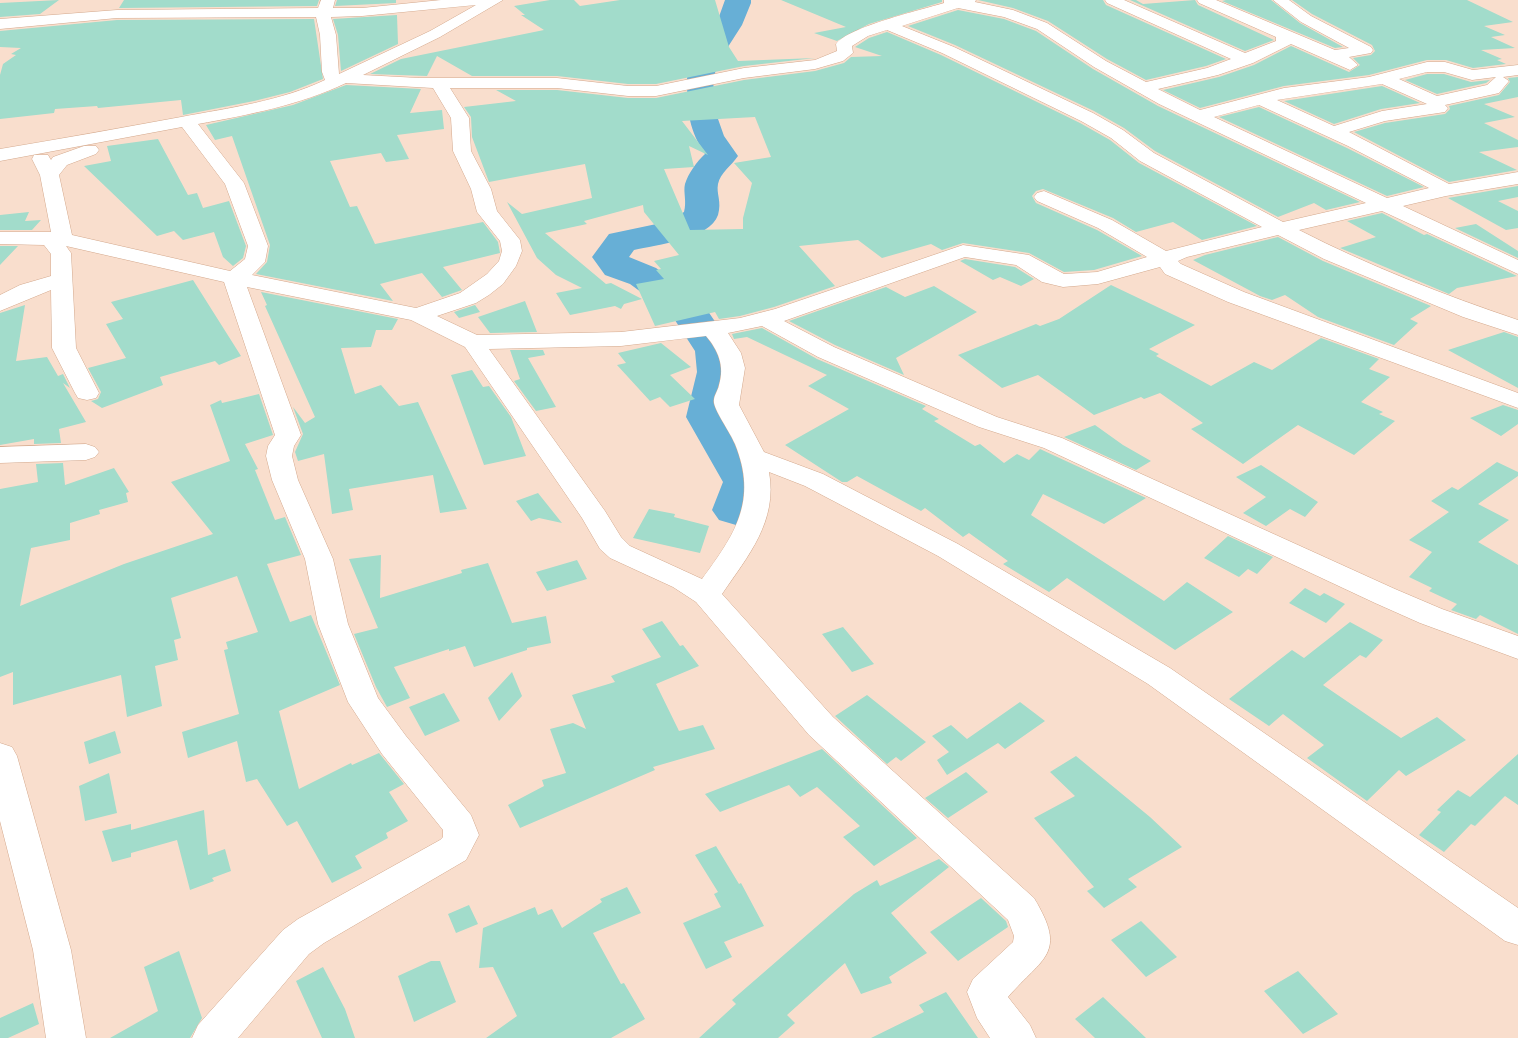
<!DOCTYPE html>
<html>
<head>
<meta charset="utf-8">
<style>
  body { margin:0 }
  canvas { display:block; background:#f9decd }
</style>
</head>
<body>
<canvas width="1518" height="1038"></canvas>
<script>
const g = document.querySelector('canvas').getContext('2d');
g.lineJoin = 'round';
function fillPath(path, color) { g.fillStyle = color; g.fill(path, 'evenodd'); }
function trace(path, color, width, dash) { g.strokeStyle = color; g.lineWidth = width; g.lineCap = dash ? 'butt' : 'round'; g.setLineDash(dash || []); g.stroke(path); }
fillPath(new Path2D(`
  M725,0H751V3L742,25L717,64L713,82L718,119L724,136L738,156C732,165 720,173 718,184C716,194 722,201 718,215C710,239 656,245 634,250L629,257L656,268L699,298L735,351L739,372L730,417L769,482L760,510L753,520L736,525L719,520L712,510L723,482L686,417L697,372L695,351L671,314L630,284L605,275L592,257L609,234L666,222L684,212C687,201 683,192 685,184C688,174 697,161 705,154C689,129 688,115 687,85L689,82L687,79L689,64L716,25Z`), '#67afd6');
fillPath(new Path2D(`
  M59,0L40,14L0,17V3Z
  M124,0H319L317,6L119,8Z
  M337,0H396V3L335,6Z
  M550,0H574L580,6L620,0H715L729,47L738,61L815,58L744,66L656,84H628L557,76H472L437,56L427,76L370,74L401,59L544,30L521,15H525L514,6Z
  M781,0H942V2L869,24L837,41L814,33L846,27Z
  M978,0H1103L1106,5L1226,59L1206,66L1146,80L1107,59L1048,21L1013,8Z
  M1130,0H1136L1143,4L1195,0L1198,5L1274,40L1245,51Z
  M1226,0H1271L1300,23L1343,47L1335,48L1222,1Z
  M1292,0H1467L1513,22L1484,26L1505,35L1491,37L1515,48L1481,50L1502,59L1497,60L1506,64L1473,68L1446,60H1427L1369,75L1284,86L1200,108L1163,90L1219,77L1254,65L1291,46L1349,72L1360,65L1353,58L1371,55L1375,51L1372,45L1312,14Z
  M958,10L1004,19L1036,31L1093,69L1158,106L1360,202L1326,210L1314,203L1278,217L1155,151L1124,128L1094,111L955,45L908,26Z
  M397,15L398,44L341,71L338,35L333,19Z
  M314,19L323,79L290,92L254,101L183,115L181,100L98,108L97,106L55,109L54,113L0,119V75L3,64L16,55L11,54L21,48L0,47V31L117,20Z
  M887,32L941,55L1080,123L1110,140L1139,163L1257,226L1202,240L1173,222L1136,232L1113,218L1043,189L1036,191L1032,196L1036,203L1097,230L1142,256L1094,270L1064,272L1029,253L963,243L942,250L931,244L882,258L858,240L799,246L835,286L838,285L774,307L740,316L719,319L715,312L655,326L636,284L664,279L656,270L661,269L654,261L679,255L644,212L643,205L584,221L587,224L545,233L606,284L611,283L642,299L624,304L621,309L615,306L570,315L556,293L582,288L556,275L537,258L507,202L522,214L592,198L585,164L489,182L472,137L471,117L464,107L516,101L496,90H557L628,98H656L744,80L815,71L844,63L851,57L882,56L855,47L869,38ZM755,117L771,157L734,163L752,183L743,218V229L690,230L664,169L694,167L689,146L708,155L682,121Z
  M1427,74H1444L1471,82L1490,80L1486,83L1437,94L1405,80Z
  M1518,77V97L1484,104L1515,117L1484,123L1518,140V147L1479,152L1517,170L1449,182L1354,132L1385,123L1445,114L1450,109L1449,106L1499,95L1510,82L1508,78Z
  M346,85L421,89L410,113L442,110L444,129L397,135L409,159L386,162L381,153L330,161L350,207L357,206L375,244L483,222L498,242L500,253L443,267L462,290L459,291L442,297L422,273L380,284L393,301L256,274L267,262L270,245L232,136L215,140L206,125L293,105Z
  M1382,86L1420,103L1381,109L1334,124L1284,101Z
  M1259,107L1347,148L1424,187L1387,196L1219,117Z
  M158,139L188,195L197,193L203,208L229,201L246,246L243,258L233,266L223,257L214,232L183,240L174,231L157,236L84,166L111,161L107,146Z
  M1518,186V197L1498,201L1518,211V228L1506,230L1448,198Z
  M29,212L25,221L41,220L32,230H0V215Z
  M1382,213L1424,235L1427,234L1517,276L1457,288L1449,294L1340,248L1376,237L1347,221Z
  M1476,224L1518,251V258L1455,228Z
  M1278,237L1323,261L1431,306L1410,319L1418,323L1394,345L1318,317L1285,295L1272,300L1260,296L1193,260L1205,255Z
  M0,246H18L0,265Z
  M965,259L1015,267L1034,279L1021,286L1000,277L993,280L960,261Z
  M193,280L241,356L219,365L215,361L160,377L163,385L102,408L91,401L98,399L101,392L88,368L126,358L106,324L123,319L111,302Z
  M1111,285L1195,325L1149,349L1159,354L1156,356L1211,386L1254,362L1272,370L1321,338L1379,359L1369,369L1390,377L1361,402L1383,412L1379,414L1395,421L1354,455L1298,425L1243,464L1191,429L1203,423L1160,393L1144,399L1141,397L1094,415L1038,375L1002,388L958,355L1036,324L1040,326L1059,319Z
  M934,286L977,312L896,358L904,375L835,345L789,321L886,287L905,297Z
  M261,292L398,319L392,330H376L371,347L341,348L355,394L381,385L399,406L418,402L467,509L440,513L433,475L349,489L353,510L332,514L324,454L298,461L295,452L303,434L293,407L305,423L315,417L265,306L267,305Z
  M525,301L537,332L490,333L478,317Z
  M25,305L16,361L47,357L58,376L63,374L70,388L63,383L86,422L59,429L61,443L34,444V439L0,445V313Z
  M475,305L480,312L459,318L454,312Z
  M762,328L817,359L926,406L922,409L939,419L934,421L975,446L980,444L1004,463L1017,454L1029,460L1040,449L1146,498L1104,524L1043,494L1031,515L1164,601L1187,582L1233,612L1175,650L1067,578L1049,592L1003,564L1008,561L969,533L963,537L925,508L921,511L857,476L847,482H842L785,445L849,409L808,386L827,375L747,337L734,339L732,334Z
  M1504,332L1518,337V388L1448,350Z
  M661,343L691,367L670,375L695,399L670,407L660,397L650,401L617,365L626,363L618,353Z
  M510,350H543L545,355L528,358L556,407L536,411L514,381L520,379Z
  M472,370L483,387L489,386L511,417L526,456L484,465L451,375Z
  M259,394L273,435L245,444L258,469L255,470L275,520L285,517L301,555L267,564L290,622L311,615L340,685L279,711L299,789L351,763L352,765L379,753L404,784L389,792L408,821L386,833L388,838L355,856L362,868L332,883L297,821L287,826L257,779L246,782L237,741L188,758L182,732L239,714L224,650L228,649L226,642L258,632L237,576L171,598L181,638L174,640L178,660L155,666L162,706L127,717L121,675L13,705V672L0,677V489L38,482L36,464L63,463L65,485L114,468L129,492L126,493L128,502L99,510L100,514L70,523V540L31,548L20,606L124,564L213,534L171,482L230,461L210,405L221,400L222,403Z
  M1503,405L1518,410V424L1501,436L1470,418Z
  M1095,425L1123,445L1151,461L1136,470L1064,437Z
  M1497,462L1518,472V476L1478,504L1509,520L1478,542L1518,565V634L1480,615L1476,619L1451,610L1457,604L1429,591L1432,588L1409,577L1432,552L1409,540L1449,512L1431,501L1452,487L1458,490Z
  M1261,465L1318,502L1305,517L1290,509L1266,526L1243,513L1266,497L1236,477Z
  M538,493L562,523L539,518L531,521L516,501Z
  M649,509L675,514L674,517L709,526L700,553L633,538Z
  M1228,536L1273,557L1257,574L1248,569L1239,577L1204,558Z
  M381,555L380,598L462,573L461,570L488,563L512,623L546,616L551,643L527,648V650L474,667L465,646L449,651V649L394,667L410,698L387,707L376,687L354,634L378,628L349,559Z
  M577,560L587,579L547,591L536,572Z
  M1305,588L1320,596L1324,593L1345,604L1326,623L1289,603Z
  M662,621L680,646L683,645L699,666L656,684L679,731L703,725L715,749L653,767L655,770L520,828L508,805L544,786L542,780L566,773L550,729L573,723L586,729L572,695L615,682L611,676L661,657L642,629Z
  M1350,622L1383,640L1366,658L1360,655L1323,685L1401,738L1437,717L1466,740L1406,776L1399,770L1367,801L1307,758L1324,745L1283,714L1269,726L1229,699L1292,650L1304,658Z
  M843,627L874,664L852,672L822,634Z
  M512,672L522,696L499,721L488,698Z
  M444,693L460,721L425,736L409,707Z
  M867,695L926,742L901,761L896,757L887,764L835,716Z
  M1020,702L1045,721L1005,749L998,743L947,775L937,760L949,752L932,736L951,725L967,739Z
  M115,731L121,753L89,764L84,742Z
  M822,749L917,838L874,866L843,837L860,826L817,787L800,797L789,785L720,812L705,794Z
  M1518,754V805L1505,796L1475,826L1471,824L1444,852L1419,835L1441,812L1437,810L1458,790L1470,797Z
  M1076,756L1150,817L1182,847L1128,879L1137,887L1104,908L1087,891L1094,887L1034,818L1075,796L1050,772Z
  M966,772L988,792L948,818L925,798Z
  M109,773L117,813L85,821L79,786Z
  M204,810L208,855L225,849L231,871L212,878L214,881L190,890L177,840L131,853V857L112,862L102,831L131,824V830Z
  M716,846L739,884L741,883L764,926L724,942L732,957L706,969L683,923L721,907L714,894L718,892L695,855Z
  M939,859L949,867L891,913L927,953L889,977L892,983L861,994L845,963L787,1015L795,1023L778,1038H699L736,1004L732,1000L854,894L877,880L880,886Z
  M627,887L641,913L593,933L621,984L624,983L645,1019L611,1038H486L517,1016L493,967L479,968L483,928L535,907L538,915L552,909L562,928L602,902L600,899Z
  M981,898L1006,921L1008,927L958,961L930,932Z
  M469,905L478,924L456,933L448,914Z
  M1141,921L1177,957L1146,977L1111,940Z
  M179,951L202,1018L190,1038H110L158,1011L144,967Z
  M431,961H440L456,1002L414,1022L398,976Z
  M323,967L345,1009L355,1038H322L296,981Z
  M1298,971L1338,1014L1303,1034L1264,991Z
  M946,992L978,1038H871L924,1012L919,1005Z
  M1103,997L1146,1038H1095L1075,1019Z
  M33,1003L39,1024L8,1038H0V1018Z`), '#a2dccb');
const minor = new Path2D(`
  M321,0H335L333,8H362L441,0H503L440,37L363,75L419,78H557L628,86H656L744,68L815,60L837,51L836,44C848,27 921,10 944,3V0H976L975,2L1013,10L1047,23L1106,61L1146,82L1207,68L1231,59L1107,3L1105,0H1124L1245,53L1276,41V37L1199,3L1197,0H1216L1335,50L1349,48L1301,22L1273,0H1289L1311,16L1371,47L1373,50L1371,53L1349,57L1358,65L1350,70L1291,44L1253,63L1218,75L1158,89L1200,110L1284,88L1369,77L1427,62H1445L1473,70L1518,65V75L1503,77L1509,81L1499,93L1445,105L1448,108L1445,112L1385,121L1349,132L1449,184L1518,172V184L1446,196L1403,206L1518,260V274L1382,211L1299,230C1369,266 1444,295 1518,320V335L1463,317L1324,259L1278,235L1187,257L1178,261L1181,264L1244,292L1518,393V408L1228,302L1165,274L1160,267L1098,284L1063,287L1042,282L1016,265L965,257L784,321L834,347L997,417L1062,438L1395,589L1442,609L1518,636V659L1420,623L1375,603L1044,448L979,427L818,357L762,326L728,333L741,353L745,368L739,405L764,452L823,474L958,544L1170,668L1518,908V945L1505,941L1148,684L938,556L805,486L769,472C778,521 748,556 722,594L833,717L1034,898C1068,954 1043,957 1008,997L1030,1025L1036,1038H990L977,1018L967,992L973,979L1013,942L1014,936L1008,920L809,735L696,602L673,587L610,558L600,549L582,518L465,347L411,320L247,287L301,435L294,446L292,456L298,480L333,559L348,624L378,698L406,736L471,815L479,835L466,860L324,943L309,954L238,1038H192L198,1025L283,930L298,919L440,840L443,837V830L382,754L348,702L318,624L305,559L272,480L266,456L268,446L275,435L224,282L66,246L71,253L76,348L99,393L96,398L87,400L78,398L75,393L52,348L51,290L0,311V295L20,285L51,276V254L44,245L0,244V232H51L40,175L32,159L34,155H48L51,160L53,157L84,146H96L99,150L96,154L67,165L59,175L72,235L230,271L245,259L248,246L225,184L182,127L0,161V149C60,139 121,128 181,117C229,108 281,101 325,80L322,72L320,35L316,17L117,18L0,29V19L117,10L318,8ZM476,5L430,31L339,74L336,35L331,17L362,16ZM958,8L1004,17L1037,29L1094,67L1159,104L1366,203L1283,222L1154,153L1123,130L1093,113L954,47L902,26ZM887,30L942,53L1081,121L1111,138L1140,161L1262,227L1166,251L1112,220L1044,191L1037,193L1034,197L1037,201L1098,228L1147,257L1097,272L1064,274L1029,255L963,245L775,309L740,318L621,332L477,335L437,316L476,303L489,295L503,284L516,266L522,251L520,240L497,211L491,189L471,151L469,118L450,88H557L628,96H656L744,78L815,69L843,61L853,53L852,46L868,36ZM1427,72H1444L1472,80L1496,77L1487,85L1437,96L1399,79ZM346,83L433,88L451,118L453,151L471,189L477,212L500,241L502,251L499,261L487,274L460,293L416,308L252,275L265,262L268,246L244,183L198,124C248,115 300,105 346,83ZM1382,84L1427,104L1382,111L1334,126L1277,100ZM1259,105L1348,146L1429,188L1387,198L1214,117ZM706,336C718,350 725,366 719,385C718,391 713,396 714,403C716,413 730,432 735,444C758,501 735,534 702,579L630,546L621,537L605,511L489,349L621,346Z
  M86,444L95,447L99,452L95,457L86,460L0,463V447Z
  M0,743L12,747L17,756L71,950L86,1038H46L33,950L0,821Z`);
trace(minor, '#d3a88c', 1);
fillPath(minor, '#fff');
</script>
</body>
</html>
